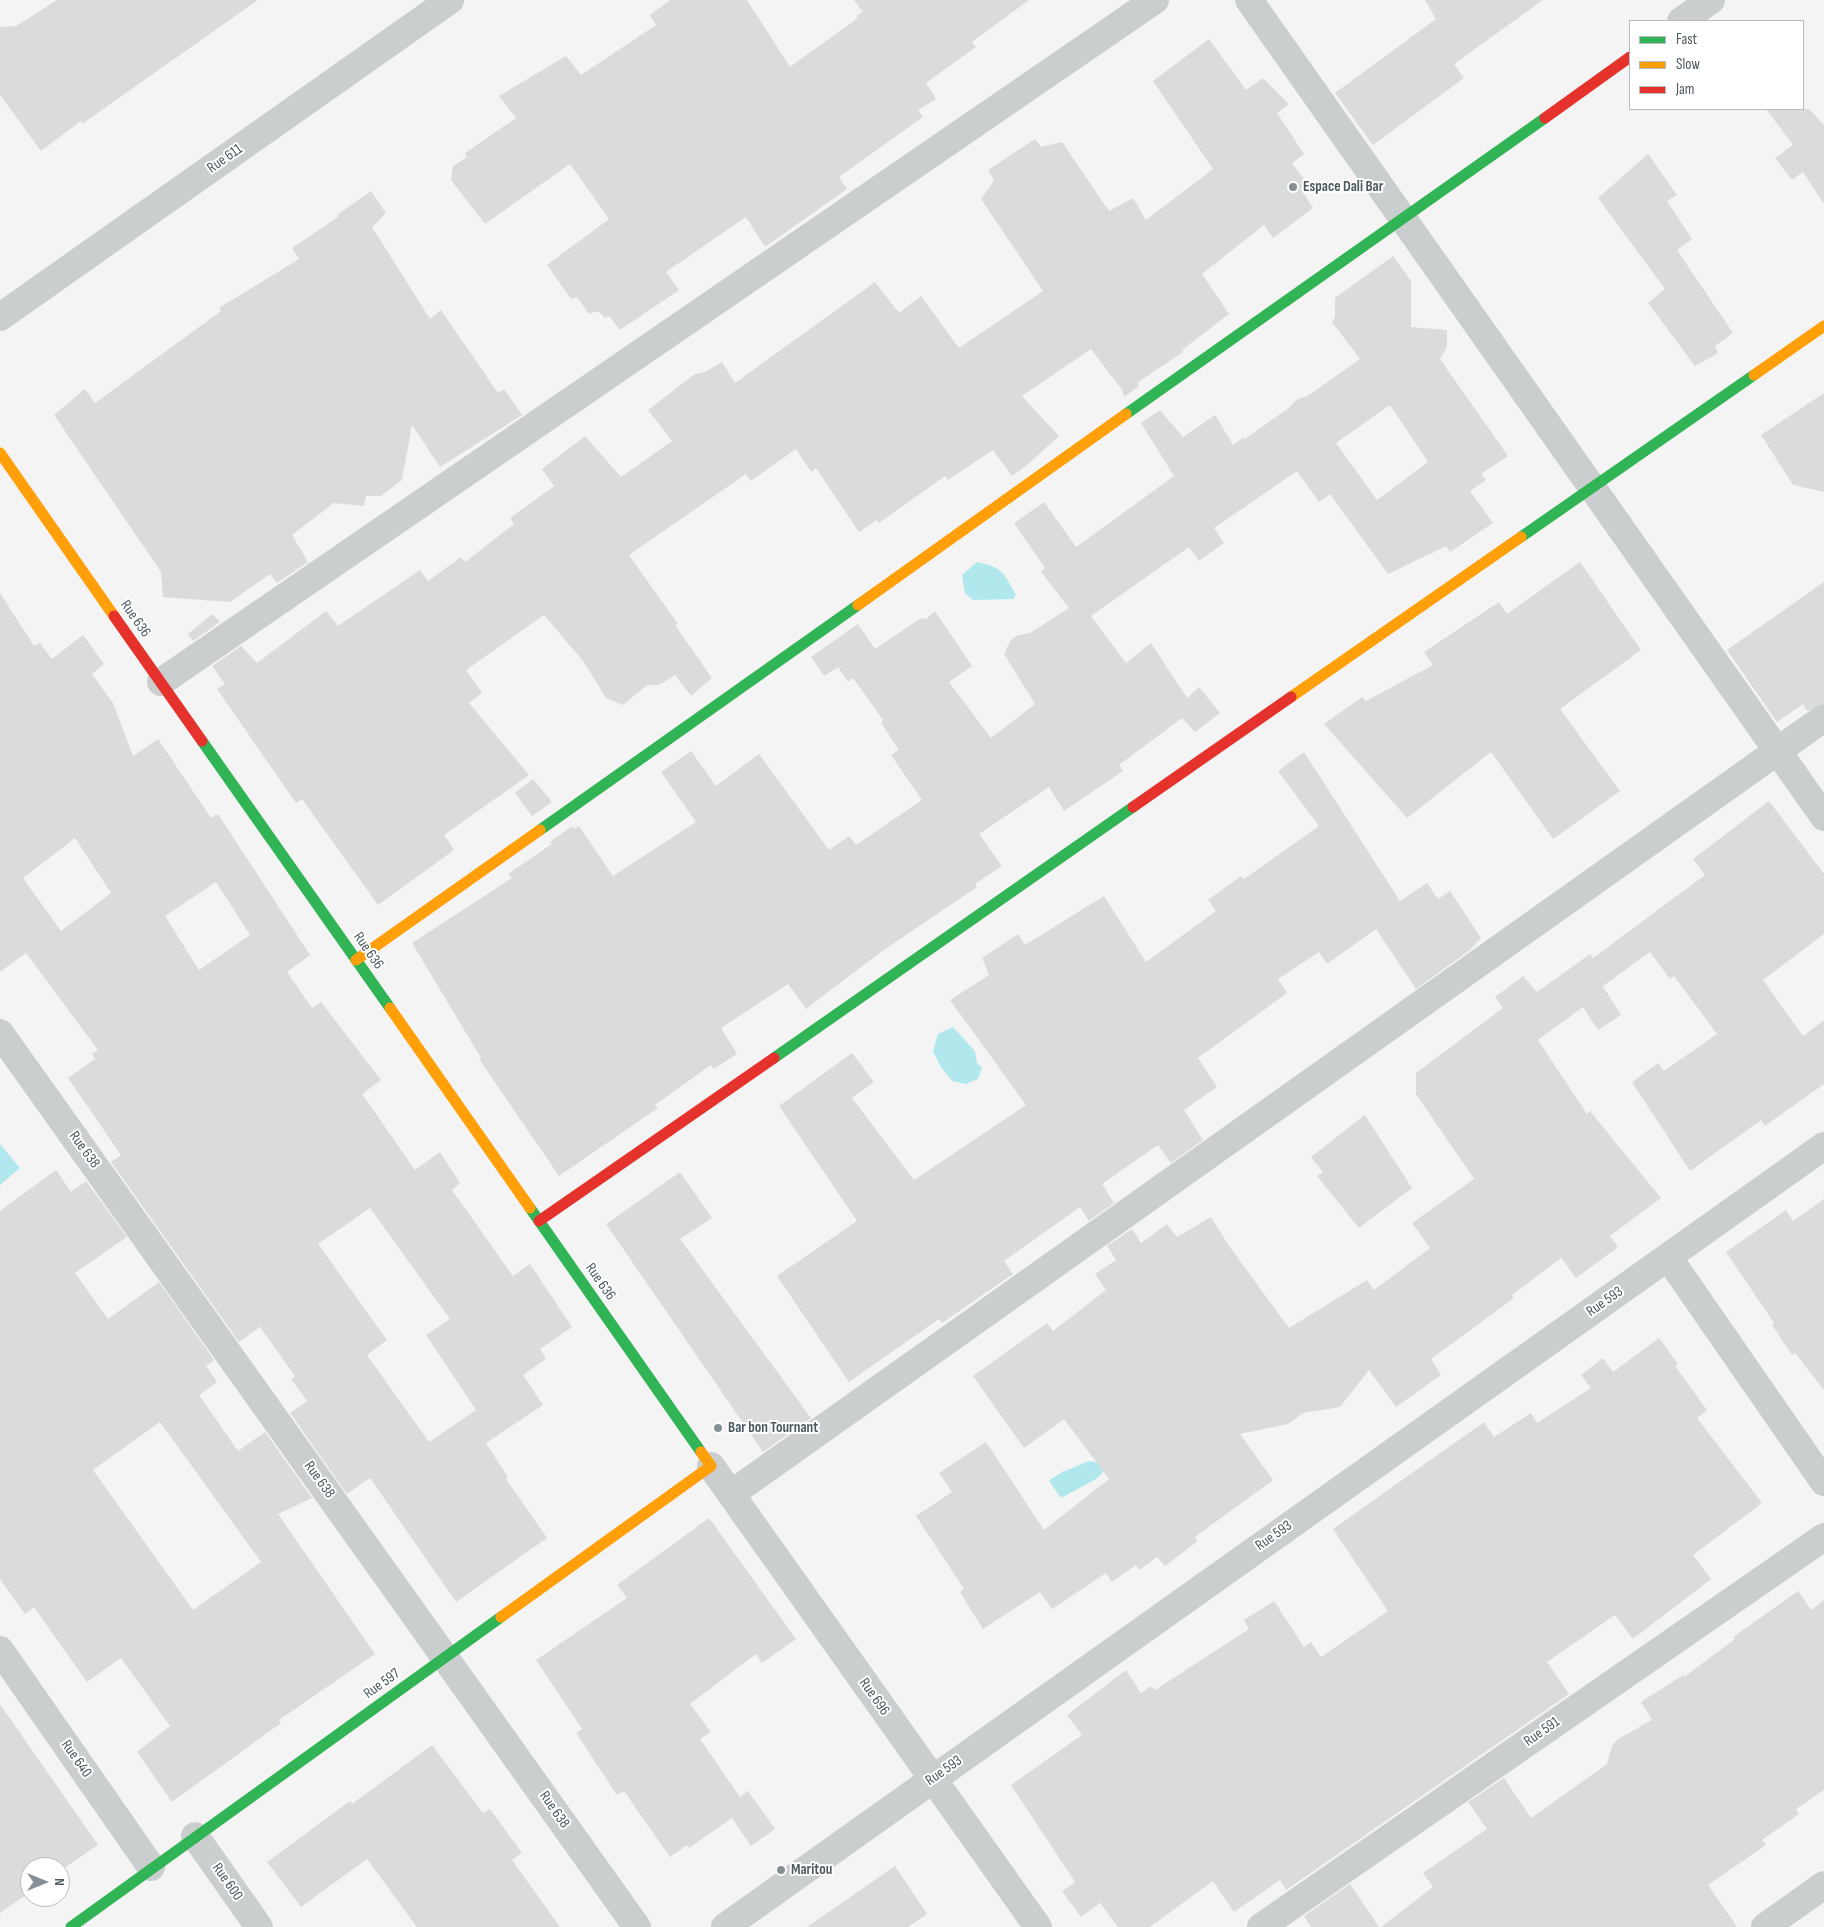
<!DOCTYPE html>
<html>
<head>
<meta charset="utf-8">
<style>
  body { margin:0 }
  #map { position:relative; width:1824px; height:1927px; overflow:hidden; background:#f4f4f4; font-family:"Sofia Sans Condensed",sans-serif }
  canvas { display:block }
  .legend { position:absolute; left:1629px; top:20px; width:175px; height:90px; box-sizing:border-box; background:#fff; border:1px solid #b7bdbf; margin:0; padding:6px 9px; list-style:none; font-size:15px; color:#4b5960 }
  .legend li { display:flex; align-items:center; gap:10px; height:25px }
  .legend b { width:25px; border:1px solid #b7bdbf }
  .north { position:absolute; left:20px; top:1857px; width:50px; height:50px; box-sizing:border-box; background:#fff; border:1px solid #b7bdbf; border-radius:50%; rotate:90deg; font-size:14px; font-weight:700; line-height:20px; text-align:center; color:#4b5960 }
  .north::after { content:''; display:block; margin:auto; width:18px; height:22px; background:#868f94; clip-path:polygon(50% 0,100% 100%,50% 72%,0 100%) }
</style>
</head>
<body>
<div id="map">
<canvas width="1824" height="1927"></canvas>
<ul class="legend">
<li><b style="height:6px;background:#30b455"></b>Fast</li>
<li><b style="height:6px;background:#ff9f0a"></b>Slow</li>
<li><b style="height:6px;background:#e5322d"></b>Jam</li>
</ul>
<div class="north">N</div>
</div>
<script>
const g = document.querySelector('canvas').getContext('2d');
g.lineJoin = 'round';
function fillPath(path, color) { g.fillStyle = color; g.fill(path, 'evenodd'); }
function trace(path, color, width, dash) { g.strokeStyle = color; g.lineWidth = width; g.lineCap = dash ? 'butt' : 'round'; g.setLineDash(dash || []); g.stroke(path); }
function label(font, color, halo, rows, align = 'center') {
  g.font = font + ' "Sofia Sans Condensed",sans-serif'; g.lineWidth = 4; g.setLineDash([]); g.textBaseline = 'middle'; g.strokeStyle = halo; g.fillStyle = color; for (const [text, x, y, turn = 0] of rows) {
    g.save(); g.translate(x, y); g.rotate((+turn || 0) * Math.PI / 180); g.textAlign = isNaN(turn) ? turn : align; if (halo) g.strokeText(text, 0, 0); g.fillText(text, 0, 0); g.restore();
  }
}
fillPath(new Path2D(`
  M977,562C1003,567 1004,573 1016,595L1013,599L973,600L965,593L962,575Z
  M953,1027L975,1051L977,1063L982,1067L978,1079L966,1084L952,1081L941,1067L933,1051L938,1034Z
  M0,1144L20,1168L0,1185Z
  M1089,1461L1110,1465L1096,1479L1061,1498L1049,1481L1060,1473Z`), '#b1e8ed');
fillPath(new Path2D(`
  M57,0H258L82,124L81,121L41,151L0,95V27L16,26Z
  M670,0H747L790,67L858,18L856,16L863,12L854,0H1029L972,42L976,47L926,83L936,99L918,110L923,117L839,177L847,189L765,247L746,217L666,272L679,290L620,330L609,316L605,318L598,311L589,314L577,297L571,299L547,265L609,219L570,164L485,224L451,180L453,166L467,157L465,153L516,118L499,96L566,56L581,75L656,25L650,15Z
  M1425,0H1543L1454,64L1464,78L1373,145L1335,93L1436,19Z
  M1209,39L1246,90L1263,78L1289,104L1277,113L1304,154L1292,163L1307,183L1301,189L1313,208L1273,238L1264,225L1202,274L1229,314L1182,350L1183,352L1137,383L1139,386L1124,397L1122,390L1091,349L1022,396L1059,436L1026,466L1012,476L993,450L948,480L945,476L879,523L877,520L859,532L816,468L811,472L796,449L751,481L746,474L629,555L678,624L675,625L712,678L691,696L675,675L659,685H647L623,705L606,698L583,661L544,615L466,670L482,693L469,703L529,775L444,835L454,850L378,905L302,799L296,803L217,689L225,684L212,666L241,646L257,663L326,611L338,626L420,570L428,581L461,557L465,562L514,524L510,518L554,486L542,469L585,436L621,477L672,441L648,410L695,374L705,372L722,362L735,383L875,282L899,313L921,296L959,348L1043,291L981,199L994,181L988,170L1035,139L1041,147L1062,142L1109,211L1133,198L1146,220L1213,169L1153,81Z
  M1766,109H1809L1824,125V204L1803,172L1792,180L1775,158L1793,145Z
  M1648,154L1677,195L1667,201L1692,239L1677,250L1733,333L1715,346L1718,353L1695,366L1648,303L1665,289L1598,198Z
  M371,191L386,213L372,227L430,319L441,310L498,393L504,389L522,415L440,467L412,425L402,480L381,496H366L364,506L334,503L292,535L308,562L277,583L270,574L230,602L163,597L161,572L54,415L85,389L95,403L221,311L219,308L299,259L292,248L338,217L337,215Z
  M1393,256L1411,281V327L1447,330V347L1440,359L1508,456L1481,474L1486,480L1470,491L1493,523L1450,552L1446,546L1388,574L1330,494L1319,502L1297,471L1214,528L1224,543L1199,561L1189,547L1091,616L1126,663L1151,643L1187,698L1199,687L1220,713L1195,732L1182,718L1119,765L1123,771L1064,811L1049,787L979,834L1002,866L975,884L977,887L878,954L806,1009L788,984L721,1028L737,1054L714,1069L711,1065L655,1105L658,1108L559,1176L479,1059L481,1058L412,943L512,878L508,874L552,844L550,842L572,826L574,829L579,826L613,876L696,822L661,772L691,751L716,786L759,754L829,850L849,836L856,845L922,800L891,755L899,750L881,723L883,720L853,678L848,682L838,667L824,676L811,657L858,624L875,649L921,618L926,619L935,611L972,666L949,682L991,738L1035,704L1004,654L1011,640L1016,636L1030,633L1069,608L1041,572L1045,568L1014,523L1044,502L1076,547L1174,476L1141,423L1160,410L1183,437L1215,415L1233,445L1244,437L1245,439L1290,407L1296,400L1309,395L1360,359L1332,322L1335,317V298ZM1390,405L1428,462L1377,500L1336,443Z
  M1824,393V492L1793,485L1761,435Z
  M1580,562L1641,650L1560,709L1620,791L1553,839L1491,752L1407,818L1324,724L1362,697L1366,701L1433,665L1424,652L1499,602L1507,614Z
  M1824,582V703L1807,711L1803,704L1777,722L1727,650Z
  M0,593L34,646L40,643L52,659L83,635L104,664L92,674L113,703L133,756L158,739L211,818L218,814L310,955L287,972L312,1008L321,1002L381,1080L362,1094L415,1170L440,1152L460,1183L452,1190L513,1276L530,1264L572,1327L540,1349L546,1359L523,1375L543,1405L486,1443L508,1477L506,1479L547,1538L456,1602L370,1478L347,1494L290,1413L307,1401L291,1379L295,1376L260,1327L239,1342L111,1162L121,1155L68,1078L95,1059L92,1054L98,1050L26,953L0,972ZM75,838L111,893L61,931L23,878ZM216,882L250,935L199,970L165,916ZM370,1208L450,1319L426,1335L476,1410L429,1442L367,1355L387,1340L318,1244Z
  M212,614L220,622L193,641L188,634Z
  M1304,752L1400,901L1427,883L1438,899L1450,891L1481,938L1470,950L1416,989L1376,929L1327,964L1319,952L1278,979L1287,993L1198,1058L1217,1087L1184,1110L1203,1140L1171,1163L1158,1145L1102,1184L1114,1203L1089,1221L1080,1207L1004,1261L1013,1274L942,1323L939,1319L849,1382L777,1276L857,1221L779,1106L852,1053L874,1082L852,1098L914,1180L1026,1105L950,1000L989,975L982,958L1018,934L1025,945L1104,896L1146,962L1216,911L1208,900L1241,876L1244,879L1319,826L1278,771Z
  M533,779L552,802L532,816L515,793Z
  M1769,801L1824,874V934L1763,980L1803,1036L1824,1020V1084L1765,1126L1761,1120L1690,1171L1632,1082L1658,1063L1664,1071L1717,1034L1674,976L1670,979L1650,952L1603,986L1621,1015L1598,1030L1583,1007L1538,1040L1587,1114L1590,1111L1661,1198L1610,1236L1618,1247L1576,1278L1561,1258L1512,1295L1514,1298L1431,1359L1441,1375L1396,1407L1369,1370L1340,1407L1303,1413L1288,1424L1240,1434L1273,1480L1195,1537L1198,1541L1165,1566L1157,1557L1139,1570L1136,1565L1112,1582L1106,1573L1052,1609L1040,1592L983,1629L960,1592L964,1589L916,1516L952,1492L939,1473L986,1442L1044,1530L1109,1479L1064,1419L1024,1448L973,1376L1047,1323L1053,1331L1106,1290L1095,1274L1116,1260L1107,1246L1132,1229L1141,1243L1167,1224L1177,1237L1211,1217L1229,1246L1289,1328L1367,1280L1374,1290L1430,1248L1412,1223L1474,1179L1416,1094V1073L1503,1008L1495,997L1523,976L1537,992L1590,954L1593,958L1705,875L1693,859Z
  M1365,1115L1412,1188L1359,1228L1317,1176L1323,1172L1311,1157Z
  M56,1170L71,1192L86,1181L127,1237L75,1273L108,1319L159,1282L214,1360L206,1366L217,1382L199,1395L238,1451L265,1432L312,1498L278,1514L375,1654L279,1720L281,1723L172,1802L137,1752L170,1726L121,1658L87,1682L34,1607L25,1614L0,1579V1211ZM160,1422L261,1562L193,1610L93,1470Z
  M680,1172L712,1218L680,1239L811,1418L763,1452L606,1224Z
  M1824,1199V1390L1795,1353L1792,1355L1772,1325L1774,1323L1726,1252L1786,1210L1793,1221Z
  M1659,1338L1678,1364L1675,1366L1707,1410L1697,1418L1762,1503L1693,1555L1711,1579L1633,1639L1615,1615L1547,1662L1569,1694L1286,1890L1280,1880L1234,1912L1213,1881L1150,1927H1118L1100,1903L1081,1917L1062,1891L1075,1882L1011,1785L1082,1735L1067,1715L1126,1670L1141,1693L1151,1686L1155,1690L1249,1629L1244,1620L1274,1601L1304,1647L1311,1642L1321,1657L1388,1611L1333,1529L1484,1422L1494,1437L1531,1413L1537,1423L1591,1388L1581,1375L1603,1358L1613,1372Z
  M709,1518L796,1639L762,1663L756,1654L690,1704L711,1732L700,1739L740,1797L748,1791L775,1829L751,1846L732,1818L689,1848L687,1845L670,1857L624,1791L617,1795L576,1733L582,1729L536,1660L627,1598L617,1585Z
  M1798,1591L1811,1610L1824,1600V1790L1796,1809L1799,1814L1762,1840L1766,1845L1708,1885L1737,1927H1381L1433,1887L1423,1873L1487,1829L1468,1802L1504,1778L1531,1818L1607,1764L1612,1746L1618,1739L1652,1720L1641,1702L1683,1675L1684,1677L1735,1639L1733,1637Z
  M0,1704L98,1845L60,1871V1867H30V1892L0,1913Z
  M432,1745L483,1813L490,1809L522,1853L512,1860L560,1927H417L367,1859L301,1907L267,1862L350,1801L352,1804Z
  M895,1866L927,1914L908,1927H807Z
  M1350,1884L1379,1927H1311L1304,1916Z`), '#dadcdc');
trace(new Path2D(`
  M1249,0L1824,817
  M1681,21L1711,0
  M0,317L450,0
  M161,682L1155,0
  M0,1033L637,1927
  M1668,1257L1824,1482
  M711,1466L1038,1927
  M731,1494L1824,718
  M0,1650L151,1867
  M195,1836L259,1927
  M725,1927L1824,1146
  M1261,1927L1824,1537
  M1765,1927L1824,1885`), '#cbcecf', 28);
trace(new Path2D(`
  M1126,414L1545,118
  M1521,537L1754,375
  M202,741L390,1008
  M540,830L858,605
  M774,1058L1133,807
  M530,1208L701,1452
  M71,1927L501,1617`), '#30b455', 11);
trace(new Path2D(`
  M1754,375L1824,326
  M0,453L114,616
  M858,605L1126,414
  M1291,697L1521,537
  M356,960L540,830
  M390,1008L530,1208
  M501,1617L711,1466L701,1452`), '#ff9f0a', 11);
trace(new Path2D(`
  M1545,118L1630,57
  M114,616L202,741
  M1133,807L1291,697
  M539,1221L774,1058`), '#e5322d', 11);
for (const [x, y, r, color] of [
  [1293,187,5,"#868f94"],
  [718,1428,5,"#868f94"],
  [781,1870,5,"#868f94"]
]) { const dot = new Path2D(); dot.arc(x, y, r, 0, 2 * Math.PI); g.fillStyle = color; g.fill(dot); trace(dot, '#fff', 2); }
label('15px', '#4b5960', '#fff', [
  ["Rue 611",225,159,-35],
  ["Rue 636",135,619,55],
  ["Rue 636",368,951,55],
  ["Rue 638",84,1150,54],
  ["Rue 636",600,1282,55],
  ["Rue 593",1605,1302,-35],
  ["Rue 638",319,1480,54],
  ["Rue 593",1274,1536,-35],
  ["Rue 597",382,1684,-36],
  ["Rue 696",874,1697,55],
  ["Rue 591",1542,1732,-35],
  ["Rue 640",76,1759,55],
  ["Rue 593",944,1771,-35],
  ["Rue 638",554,1810,55],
  ["Rue 600",227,1882,55]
]);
label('bold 15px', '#4b5960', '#fff', [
  ["Espace Dali Bar",1303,187],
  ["Bar bon Tournant",728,1428],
  ["Maritou",791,1870]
], 'left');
</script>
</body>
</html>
